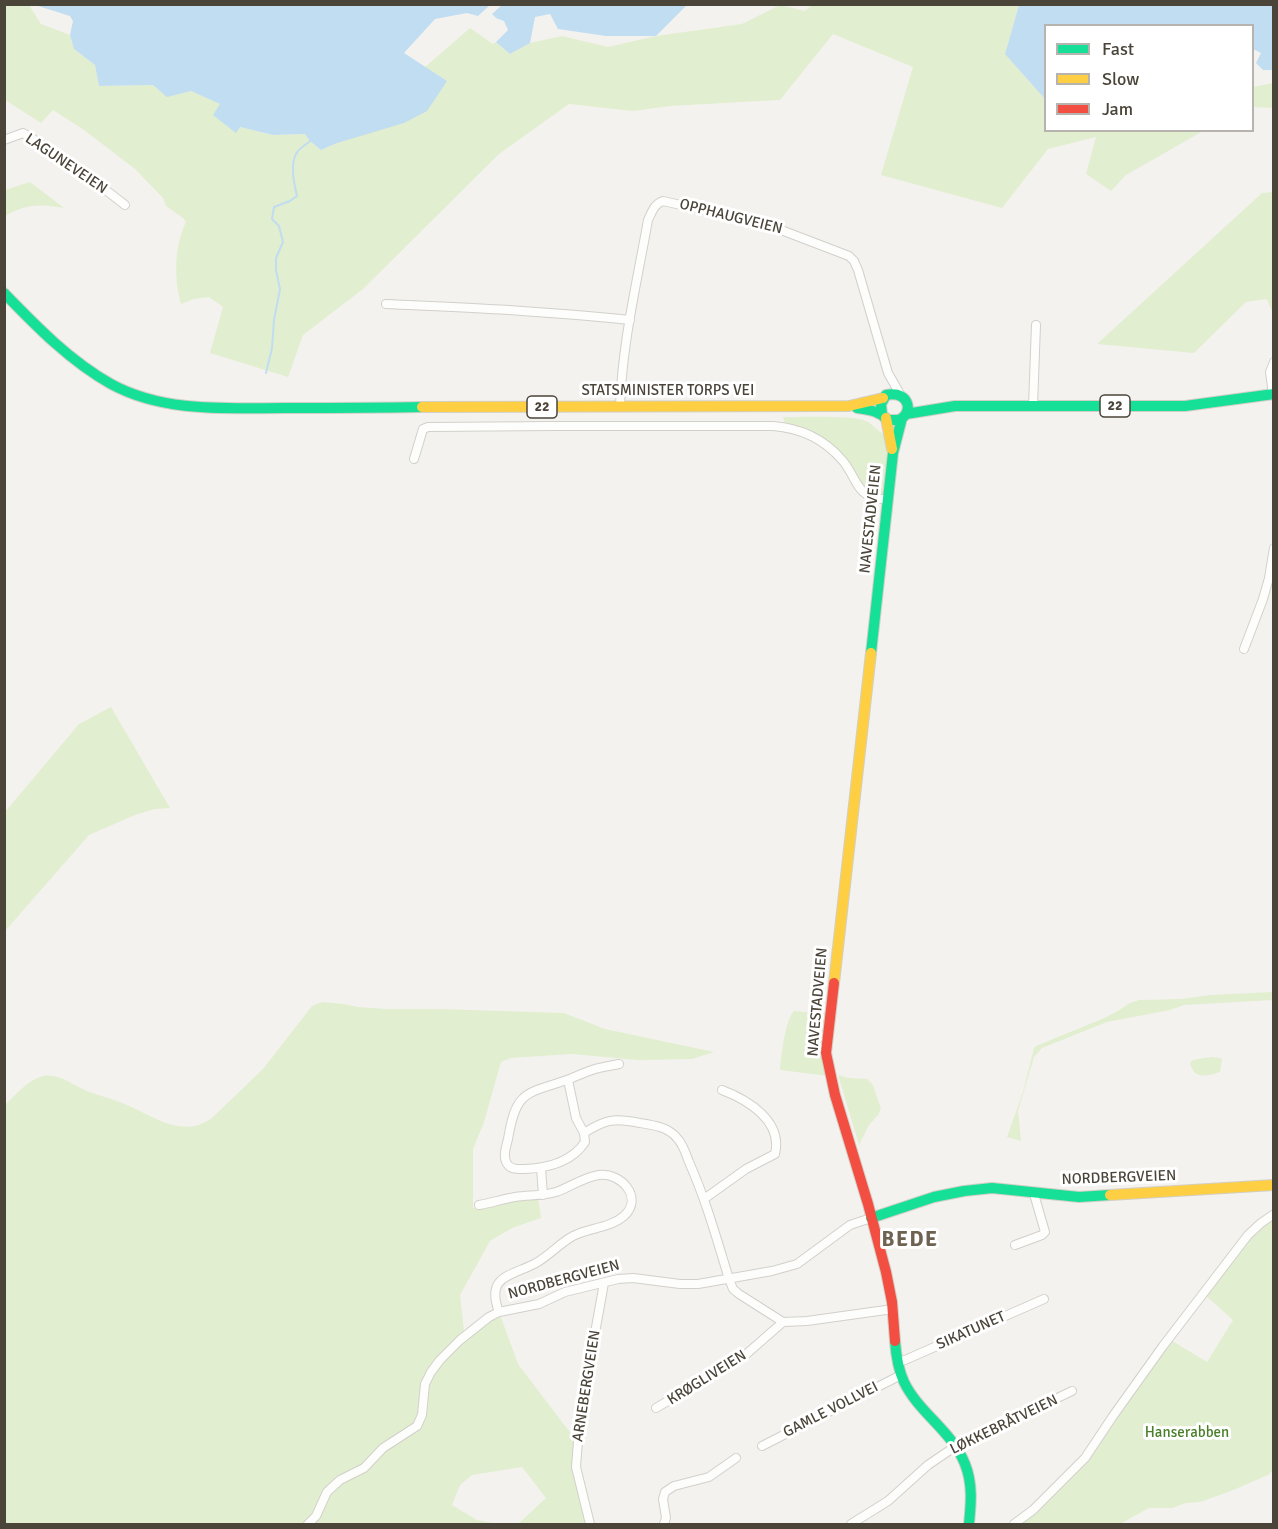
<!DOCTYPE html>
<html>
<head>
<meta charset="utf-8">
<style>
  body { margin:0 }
  #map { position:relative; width:1278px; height:1529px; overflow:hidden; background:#f4f2ee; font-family:Signika,sans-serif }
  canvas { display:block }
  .frame { position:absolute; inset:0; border:6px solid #4b4439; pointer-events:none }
  .legend { position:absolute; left:1044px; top:24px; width:210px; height:108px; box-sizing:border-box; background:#fff; border:2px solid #b7b4b0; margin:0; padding:8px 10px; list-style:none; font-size:18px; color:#4b4439 }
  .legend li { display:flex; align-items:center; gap:12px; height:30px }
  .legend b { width:30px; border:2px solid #b7b4b0 }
</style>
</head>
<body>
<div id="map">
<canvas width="1278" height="1529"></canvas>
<div class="frame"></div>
<ul class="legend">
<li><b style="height:8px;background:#16e098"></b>Fast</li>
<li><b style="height:8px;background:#ffcf43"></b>Slow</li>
<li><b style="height:8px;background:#f24e42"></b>Jam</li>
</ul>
</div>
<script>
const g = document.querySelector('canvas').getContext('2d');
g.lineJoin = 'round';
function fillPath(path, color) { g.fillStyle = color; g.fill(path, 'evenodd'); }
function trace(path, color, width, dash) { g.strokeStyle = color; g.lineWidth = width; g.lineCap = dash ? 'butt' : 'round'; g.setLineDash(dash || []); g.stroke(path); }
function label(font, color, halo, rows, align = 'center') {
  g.font = font + ' Signika,sans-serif'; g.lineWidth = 6; g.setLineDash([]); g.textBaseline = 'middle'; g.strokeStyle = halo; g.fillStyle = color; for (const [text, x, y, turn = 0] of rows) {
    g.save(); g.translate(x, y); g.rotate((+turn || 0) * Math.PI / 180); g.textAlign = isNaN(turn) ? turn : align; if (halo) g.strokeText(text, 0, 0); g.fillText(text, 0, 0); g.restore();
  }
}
fillPath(new Path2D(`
  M813,4L1019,5L1005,54L1045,99L1046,130L1203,131L1126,175L1111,191L1086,174L1096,137L1048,149L1002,208L881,175L913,67L833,34L780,100L670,106L633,111L569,104L499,154L363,289L303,335L288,377L210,353L223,307L209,297L194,299L181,304C174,279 174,246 186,222L183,218L166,206L163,198L135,169L84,130L53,110L41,123L5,100L4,5H29L41,24L70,35L74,49L95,65L99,86L153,85L168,96L191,91L221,104L236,132L240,127L273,135L305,134L310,141L321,150L337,143L447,81L425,67L470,28L493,44L496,42L510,54L530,43L562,36L608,47L656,36L742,24L780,5L805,11Z
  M1273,83V108L1253,107V87Z
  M30,182L64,208C41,204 26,204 5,216V190Z
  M1273,192V314L1267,299L1246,302L1194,353L1097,344L1262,193Z
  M783,417C799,417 855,415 866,421C873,424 877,431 885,435L888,445V500L866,494L828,446L786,427Z
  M111,707L170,808L155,809L135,815L89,835L5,931V812L79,724Z
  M1273,992V1000L1184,1005L1170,1010L1107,1022L1042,1048L1034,1057L1018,1111L1021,1141L1007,1137L1023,1092L1034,1048L1036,1046L1102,1019L1116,1012L1130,1003L1139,1000L1182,999L1210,995Z
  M322,1002L344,1004L358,1007L386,1009H439L564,1013L605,1029L714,1052L692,1059L637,1060L572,1054L511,1058L501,1062L484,1122L473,1149V1208L538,1198L541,1218L512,1228L490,1241L460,1295L464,1331L466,1334L499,1312L518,1364L578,1443L576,1467L590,1524H518L546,1498L522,1467L472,1475L460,1485L452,1505L477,1520L497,1524H5L4,1106C14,1096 26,1082 40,1077C57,1071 72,1085 87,1091C99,1096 111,1098 122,1103C153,1115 181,1140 212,1118L263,1069L312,1006Z
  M794,1011L814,1013L830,1012L829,1076L780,1070C781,1057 785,1020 794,1011Z
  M1211,1057L1220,1058L1222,1059L1220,1072C1207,1076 1194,1080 1190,1063L1193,1060Z
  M838,1075L848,1078L867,1079L873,1085L881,1109L878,1115L869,1125L859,1145Z
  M1273,1215V1470L1268,1475L1231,1491L1200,1502L1186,1503L1172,1508H1149L1120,1524H1014L1064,1480L1169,1339L1207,1362L1233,1320L1204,1294L1248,1235Z`), '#e1eecf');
fillPath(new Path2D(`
  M35,5L490,4V5L478,16L467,13L435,19L404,53L447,81L427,111L404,123L337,143L321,150L310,141L305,134L273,135L240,127L236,133L213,115L220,104L191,91L167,97L153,85L99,86L95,65L74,49L70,35L73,21L70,16Z
  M502,5V4L687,5L656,36H606L558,29L550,14L535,17L530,43L510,54L496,42L508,30L504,21L496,18L492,14Z
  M1019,5H1273V70H1263L1256,63L1261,53L1253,49L1252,26H1046L1045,99L1005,54Z`), '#c0ddf1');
trace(new Path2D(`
  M266,373L272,348L274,320L280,289L276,270V258L283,242L279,226L272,219L274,207L290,201L297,196C294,183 289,162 298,151C301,147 307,144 310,141`), '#c0ddf1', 2);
const street = new Path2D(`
  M4,140L23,133C59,154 92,179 125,205
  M386,304C468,308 549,311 630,320
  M1273,394L1270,372L1274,362
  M1033,406L1036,325
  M620,407C622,344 637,282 648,220C652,212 654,204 663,201L768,225L849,256L854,261L858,270L888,373L900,394
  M414,459L423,429L428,427L553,426H773C800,428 824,439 842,460C851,469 856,488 866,494C872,498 881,499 888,500
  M1244,649L1263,599L1269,578L1274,548
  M568,1080L576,1118L584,1133L585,1142C572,1162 547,1168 525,1169C519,1169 512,1170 508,1165C502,1158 506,1147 508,1139C516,1091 525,1094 567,1080C575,1077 583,1073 592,1070C601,1067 610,1066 619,1064
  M584,1133C606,1119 614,1118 640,1123C653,1125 668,1127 677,1138C683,1144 686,1154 689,1162C706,1200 717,1240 729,1279L733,1289L739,1294L783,1322L807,1321L893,1309
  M541,1168L543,1195
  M704,1199L746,1169L775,1154C783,1121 748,1100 722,1090
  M479,1205C491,1203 503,1199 515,1197C529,1195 543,1196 556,1192C570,1187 584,1177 599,1175C621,1172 644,1198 624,1216C610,1228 589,1228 573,1236C560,1243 550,1255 536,1263C512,1276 485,1275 499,1312
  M1015,1245L1042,1235L1045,1232L1034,1194
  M897,1362L905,1360L1044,1299
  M656,1408L743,1357L783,1322
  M762,1446L901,1375
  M308,1524L316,1516L327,1492L340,1480L364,1468L383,1448L417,1426L422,1415L425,1384L431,1372L440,1360L460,1340L489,1317L499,1312L539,1304L565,1292L618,1279L633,1278L680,1284H698L772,1271L797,1264L850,1225L871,1218
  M590,1524L576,1467L580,1416L604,1283
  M664,1524L666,1518L663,1499L665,1492L674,1486L709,1477L736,1458
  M851,1524L888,1501L928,1465L953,1448L1072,1391
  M1014,1524L1033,1510L1085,1458L1113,1416L1163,1346L1248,1235L1261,1223L1274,1214`);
const fast = new Path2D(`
  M4,293C37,327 70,361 111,384C164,413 227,408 285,408C331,408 376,408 422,407
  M857,408C870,410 879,411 888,420C891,420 896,420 898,420C913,416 912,390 886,395L881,404L882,414
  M906,414L955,406H1185L1274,394
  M871,653L893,453L902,418
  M871,1218L934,1197L964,1191L992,1188L1079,1197L1110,1195
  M895,1341C896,1355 898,1369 904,1382C919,1413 952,1431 965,1464C973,1484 971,1504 969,1524`);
const slow = new Path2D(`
  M422,407L849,406L883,398
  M886,418L892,449
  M834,983L871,653
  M1110,1195L1274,1185`);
const jam = new Path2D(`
  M834,983L826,1053L835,1095L868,1204L886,1272L892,1302L895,1341`);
trace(street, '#d2d0cb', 10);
trace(fast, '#d3cfc5', 12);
trace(slow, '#d3cfc5', 12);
trace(jam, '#d3cfc5', 12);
trace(street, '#fdfdfc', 8);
trace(fast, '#16e098', 10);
trace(slow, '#ffcf43', 10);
trace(jam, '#f24e42', 10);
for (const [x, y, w] of [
  [1115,406,30],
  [542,407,30]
]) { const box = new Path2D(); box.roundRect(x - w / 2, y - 11, w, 22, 4.5); g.fillStyle = '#fff'; g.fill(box); trace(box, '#4b4439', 1.5); }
label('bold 14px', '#4b4439', null, [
  ["22",1115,406],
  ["22",542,407]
]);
label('15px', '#4b4439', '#fff', [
  ["LAGUNEVEIEN",66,164,34],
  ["OPPHAUGVEIEN",731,217,14],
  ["STATSMINISTER TORPS VEI",668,391],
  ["NAVESTADVEIEN",871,519,-84],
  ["NAVESTADVEIEN",818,1002,-85],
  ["NORDBERGVEIEN",1119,1178,-2],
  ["NORDBERGVEIEN",564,1280,-15],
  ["SIKATUNET",971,1331,-24],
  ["KRØGLIVEIEN",707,1378,-32],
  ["ARNEBERGVEIEN",587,1386,-81],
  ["GAMLE VOLLVEI",831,1410,-27],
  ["LØKKEBRÅTVEIEN",1004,1425,-26]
]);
label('15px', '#4a7f2a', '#fff', [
  ["Hanserabben",1187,1433]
]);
g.letterSpacing = '1.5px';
label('bold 21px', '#6e6250', '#fff', [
  ["BEDE",910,1240]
]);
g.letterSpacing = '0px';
</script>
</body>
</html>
